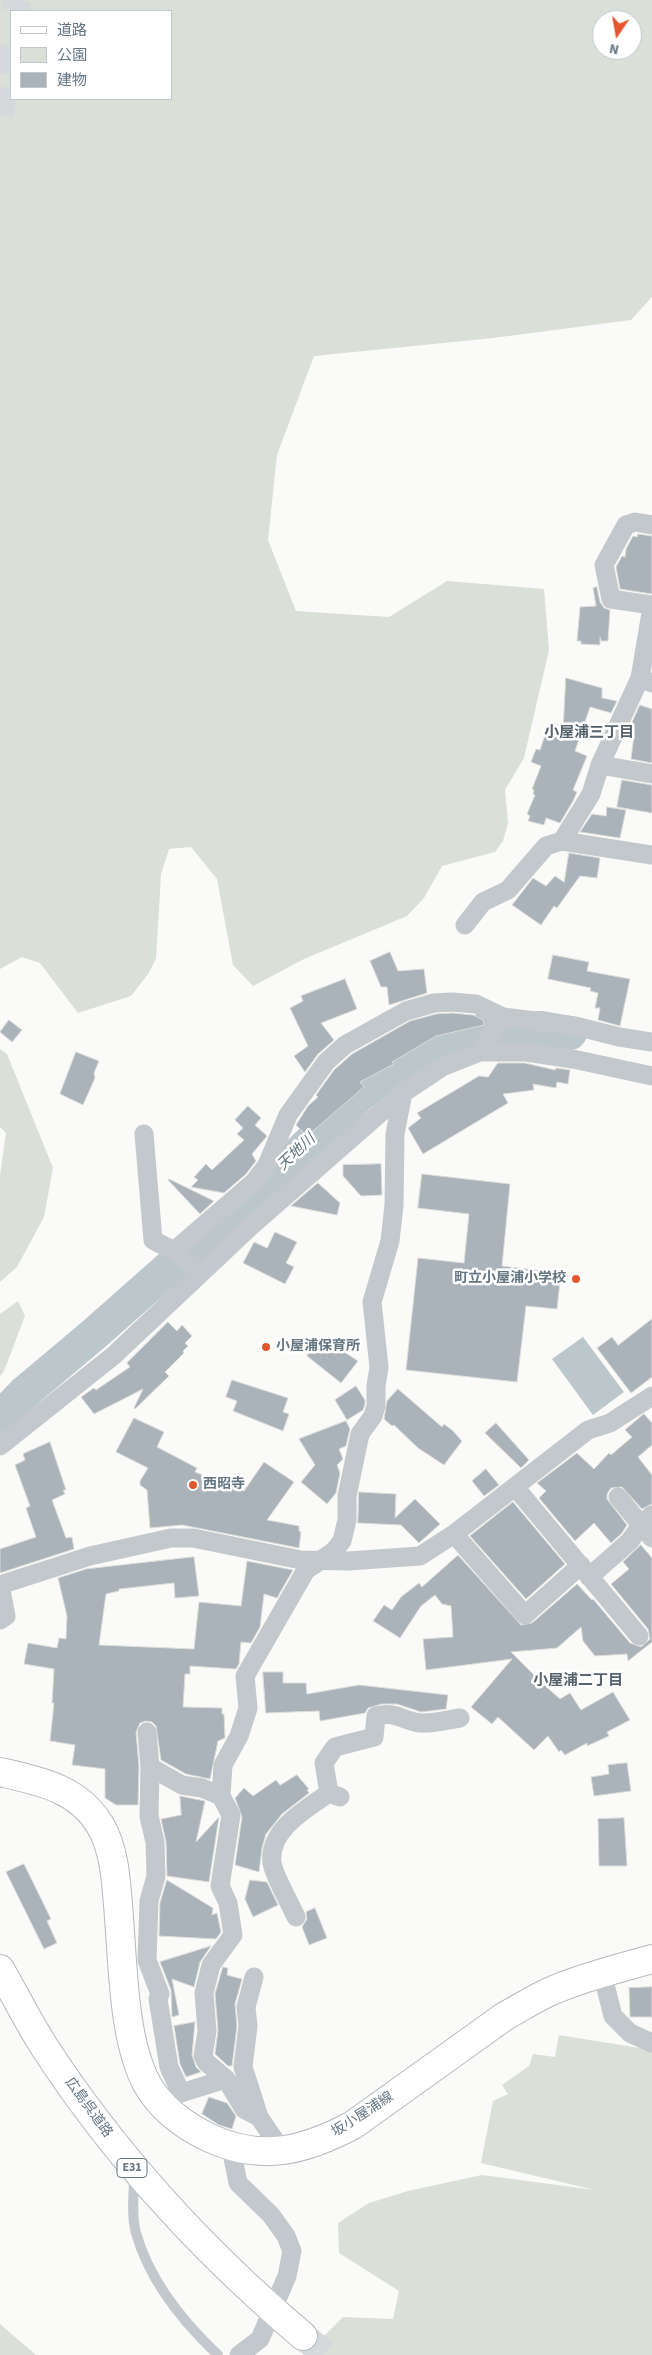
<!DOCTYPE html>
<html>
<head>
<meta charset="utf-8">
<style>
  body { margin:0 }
  #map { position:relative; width:652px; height:2355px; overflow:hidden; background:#fafaf8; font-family:"Source Sans 3","Noto Sans JP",sans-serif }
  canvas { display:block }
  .legend { position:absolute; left:10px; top:10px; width:162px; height:90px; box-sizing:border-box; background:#fff; border:1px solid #c1c8cd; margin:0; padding:6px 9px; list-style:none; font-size:15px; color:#657683 }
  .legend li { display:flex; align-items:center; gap:10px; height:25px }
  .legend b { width:25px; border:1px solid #c1c8cd }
  .north { position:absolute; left:592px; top:10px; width:50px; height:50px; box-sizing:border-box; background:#fff; border:1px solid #c1c8cd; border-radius:50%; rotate:192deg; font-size:14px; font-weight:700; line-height:20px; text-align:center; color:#657683 }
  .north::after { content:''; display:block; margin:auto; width:18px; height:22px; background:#e4572e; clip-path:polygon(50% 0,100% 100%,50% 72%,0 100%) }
</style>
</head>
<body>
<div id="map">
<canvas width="652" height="2355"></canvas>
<ul class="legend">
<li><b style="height:6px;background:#fff"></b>道路</li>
<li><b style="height:14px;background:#dadfd7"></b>公園</li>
<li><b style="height:14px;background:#aab3b9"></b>建物</li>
</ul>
<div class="north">N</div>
</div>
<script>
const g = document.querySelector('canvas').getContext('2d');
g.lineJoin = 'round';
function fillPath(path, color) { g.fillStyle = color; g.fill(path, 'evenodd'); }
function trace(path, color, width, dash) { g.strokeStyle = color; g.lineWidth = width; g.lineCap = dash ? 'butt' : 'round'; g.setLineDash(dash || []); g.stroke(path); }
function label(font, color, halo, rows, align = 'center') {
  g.font = font + ' "Source Sans 3","Noto Sans JP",sans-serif'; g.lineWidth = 5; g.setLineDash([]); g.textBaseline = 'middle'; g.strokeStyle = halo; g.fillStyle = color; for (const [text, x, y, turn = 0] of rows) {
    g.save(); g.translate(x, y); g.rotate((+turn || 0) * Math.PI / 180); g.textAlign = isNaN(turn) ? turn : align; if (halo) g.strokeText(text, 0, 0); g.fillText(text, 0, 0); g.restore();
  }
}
fillPath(new Path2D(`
  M0,0H652V297L631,320L493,338L314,356L277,455L268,540L296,611L389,617L447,581L544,589L549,650L524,758L505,790L508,823L503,841L495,852L442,866L424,898L407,916L304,959L253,986L233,965L217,879L191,847L169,849L161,874L156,959L148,974L131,996L78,1013L40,963L22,957L0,969ZM171,11V99H11V11ZM602,20H632V50H602Z
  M0,1049L7,1054L53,1168L44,1217L17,1267L0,1282V1176L6,1133L0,1127Z
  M18,1301L25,1316L4,1371L0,1376V1314Z
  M559,2035L652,2050V2355H305L343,2317L393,2319L399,2291L339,2253L338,2223L369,2203L408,2191L482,2175L595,2190L481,2163L493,2101L508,2094L502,2085L529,2066L533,2054L555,2057Z
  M0,2324L36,2355H0Z`), '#dadfd7');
fillPath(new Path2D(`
  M583,1337L624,1392L593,1415L552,1359Z`), '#bbc7cb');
trace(new Path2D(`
  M0,1418L24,1393L93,1335L290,1161L361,1094L426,1046L477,1032L541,1028L570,1033`), '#bbc7cb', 34);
const building = new Path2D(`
  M638,534L652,536V594L620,589L616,567L622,556L625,557L626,549L633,536L637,537Z
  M597,587L600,602L604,608L610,610L608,641H601L600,637V645L581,644V641H577L580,607L596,606L593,588Z
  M566,678L602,688V698L617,701L611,713L590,707L575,751L587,756L573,790L577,792L573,801L560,823L546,818L544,825L528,821L530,816L527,814L535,795L533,794L534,790L532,789L541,766L531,762L536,749L540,750L549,723L563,726Z
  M640,705L652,709V763L631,759L634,735L627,734Z
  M622,780L652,785V813L617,807Z
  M607,807L626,810L620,838L580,832L592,814L606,816Z
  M569,853L600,858L597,878L580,876L557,908L554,906L541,925L512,905L533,878L546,886L555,876L564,882Z
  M390,952L398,971L424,969L427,993L389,1005L387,987H381L370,961Z
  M553,955L589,962L587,971L630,979L620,1026L598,1020L600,1008H595L598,993L590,991L591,988L548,979Z
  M345,979L357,1009L321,1023L334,1040L318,1054L305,1072L294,1056L308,1046L290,1008L303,1001L301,996Z
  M452,1013L473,1015L483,1020L484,1025L436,1036L392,1062L394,1064L360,1082L364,1087L307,1136L296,1125L308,1106L318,1097L316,1095L334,1070L352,1054L410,1021L436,1014Z
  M9,1020L22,1030L12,1042L0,1032Z
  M76,1052L99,1061L94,1073L95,1078L83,1105L60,1094Z
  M498,1063H525L555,1070L556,1068L570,1070L568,1084L557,1082L556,1088L533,1084L534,1090L503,1094L508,1103L423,1154L408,1128L421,1118L417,1113L479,1076L488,1077Z
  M248,1106L261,1118L255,1125L267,1136L252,1154L256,1161L246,1174L224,1193L191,1187L198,1180L194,1177L206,1164L212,1170L244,1140L237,1134L243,1128L235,1120Z
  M381,1164L382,1195L361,1196L343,1176V1165Z
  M422,1174L510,1184L502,1266L561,1273L557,1309L526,1306L517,1382L406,1370L418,1258L464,1263L469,1214L418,1208Z
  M169,1179L214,1201L200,1214L168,1180Z
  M318,1183L340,1203L337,1215L291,1206Z
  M275,1232L297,1242L286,1263L294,1267L285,1284L243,1263L254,1242L267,1248Z
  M652,1319V1377L631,1393L597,1348L612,1337L618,1345Z
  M168,1322L177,1331L182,1325L192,1336L185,1343L188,1346L183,1351L184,1353L165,1372L169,1376L135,1409L134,1408L143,1389L94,1414L81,1397L94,1388L96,1390L130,1367L127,1363Z
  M321,1337L358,1361L341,1383L307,1356Z
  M232,1380L288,1398L283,1412L289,1414L283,1431L233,1411L237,1401L226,1397Z
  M356,1386L365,1400V1404L363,1410L347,1420L335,1400Z
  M398,1389L442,1427L444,1424L452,1430L462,1441L444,1465L418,1448L394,1425L392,1426L384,1419L387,1401Z
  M644,1414L652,1423V1445L638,1457L652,1475V1504L642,1509L622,1487L611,1488L607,1494V1499L627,1525L622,1533L611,1543L594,1523L575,1541L539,1498L546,1491L537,1483L577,1453L594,1469L609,1453L611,1455L632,1437L625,1430Z
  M134,1418L164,1432L157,1447L197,1468L195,1472L244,1491L264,1462L294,1482L267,1520L299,1526V1531L301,1532L299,1548L182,1525L150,1528L147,1490L140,1485V1481L148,1468L116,1452Z
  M346,1421L350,1429L346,1446L339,1449L343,1459L337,1465L340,1473L336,1493L327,1504L301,1482L315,1465L299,1439Z
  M496,1423L529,1460L521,1468L485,1433Z
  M50,1442L66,1490H63L65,1494L52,1500L66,1538L72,1537L74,1549L0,1573V1549L36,1537L26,1508L30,1506L15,1465L25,1460L23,1454Z
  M486,1469L499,1485L484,1496L472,1481Z
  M359,1492L396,1494L395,1518L415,1499L440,1524L419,1543L401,1525L358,1523Z
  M513,1502L565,1564L526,1599L470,1536Z
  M641,1545L652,1558V1642L628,1661L627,1654L595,1656L583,1641L581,1627L557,1648L511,1652L541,1682L560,1699L570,1693L581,1710L613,1692L630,1720L607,1732L609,1736L587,1746V1743L565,1755L561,1750L559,1752L548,1736L534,1750L498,1717L492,1724L471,1707L512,1659L426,1670L423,1639L453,1637L451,1606L442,1604L435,1595L421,1606L400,1638L373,1621L384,1605L392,1610L401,1597L419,1583L422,1587L458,1555L521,1625L532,1623L577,1584L592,1600L593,1599L630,1643L641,1647L650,1639L648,1629L611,1584L629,1569L623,1562Z
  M194,1557L199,1596L175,1598L174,1583L119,1589V1591L106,1594L99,1645L194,1649L199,1602L241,1606L247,1561L293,1570L277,1598L264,1594L260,1627L251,1643L241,1642L239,1664L236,1669L190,1666V1674H185L183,1707L222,1708V1714H224L225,1738L218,1741L210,1779L186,1774L161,1760L156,1726L152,1722L146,1721L140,1723L136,1732L139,1767L138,1805H116L105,1798V1769L72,1765L75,1745L50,1741L54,1703H52L54,1669L24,1664L28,1643L57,1648L59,1638L66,1639L67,1616L58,1578L86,1569Z
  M263,1672H283V1683H306L307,1694L359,1685L448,1695L446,1709L421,1712L397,1704H382L368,1708L365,1713L320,1721L319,1711L266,1713Z
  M627,1763L631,1791L594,1796L591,1777L609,1774L608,1765Z
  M297,1775L309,1789L307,1790L309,1793L282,1814L266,1834L262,1848L259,1872L235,1865L242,1817L235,1798L244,1788L253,1796L276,1780L280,1785Z
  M180,1796L205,1801L196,1842L219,1817L209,1882L167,1876L166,1842L161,1819L181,1815Z
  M624,1818L627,1866H599L598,1819Z
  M24,1864L51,1919L47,1921L57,1943L44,1949L6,1872Z
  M167,1880L213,1908L212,1915L217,1913L221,1932L216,1939L159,1936L160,1903Z
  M250,1880L267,1882L278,1905L253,1917L245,1899Z
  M315,1908L327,1938L309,1945L302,1927L307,1919L306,1912Z
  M211,1946L200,1962L194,1987L172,1979L179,2015L172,2017L171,1990L160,1962Z
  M223,1967L228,1968L227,1975L242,1979L235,2004L237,2026L232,2066H228L215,2054L218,2030L215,1994Z
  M652,1987V2017H630L629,1988Z
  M195,2022L192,2055L196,2067L201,2072L186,2077L180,2064L174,2026Z
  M209,2097L227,2103L236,2116L232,2129L219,2125L202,2114Z`);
fillPath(building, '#aab3b9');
trace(building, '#dcdcda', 1);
trace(new Path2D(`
  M15,11L17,0
  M0,115L11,39
  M303,2336L326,2355`), '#d5d9db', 28, [28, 14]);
const secondary = new Path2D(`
  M0,1772C39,1781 78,1788 100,1825C114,1848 116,1879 118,1905C123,1958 122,2038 147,2084C161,2109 186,2127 212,2139C263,2162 306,2150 353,2125L505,2016C522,2007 538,1996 556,1989C587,1976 620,1968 652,1959`);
const highway = new Path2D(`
  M0,1969C15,1995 29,2023 45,2048C116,2157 204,2252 303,2336`);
trace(secondary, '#b3babf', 30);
trace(highway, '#b4b9bd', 30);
trace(new Path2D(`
  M134,2175C134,2193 131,2216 136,2233C149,2279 183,2322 218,2355`), '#c3c8cc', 10);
trace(new Path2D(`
  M652,525L635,522L626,525L604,565L611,599L652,605
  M640,678L652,607
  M600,765L652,774
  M562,841L591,794L600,765L640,678L652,683
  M465,925L483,902L508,890L546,846L562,841L652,855
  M480,1052H526L573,1059L652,1076
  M144,1134L153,1240L174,1251L201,1273
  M174,1251L254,1182L267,1165L288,1115L326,1062L345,1045L406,1011L434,1003L452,1002L476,1004L503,1017L575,1026L619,1037L652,1042
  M0,1446L113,1356L251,1226L403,1093L442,1067L480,1052L503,1017
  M515,1487L639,1636
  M618,1497L652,1538
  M454,1534L525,1615L581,1565
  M589,1577L630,1541L641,1525L652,1515
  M0,1585L90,1556L171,1538H193L301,1560L348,1561L420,1556L454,1534L588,1430L610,1423L652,1396
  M0,1620L6,1616L0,1585
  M147,1732L150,1767L149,1816L155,1842L156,1876L149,1901L147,1960L160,1994L158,1999L169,2067L181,2093L160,2102
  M150,1767L182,1785L202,1788L221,1796
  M340,1797L329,1793L324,1763L335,1747L374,1737L376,1716C396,1711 401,1720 420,1723C433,1724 447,1720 460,1718
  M296,1917C290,1903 274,1876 272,1863C268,1830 306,1809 329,1793
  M602,1973L613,2016L630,2033L652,2043
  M254,1977L246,2007L248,2026L243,2067L259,2117
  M181,2093L226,2079
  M231,2148L238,2183L271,2215L286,2236L292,2251L287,2276L260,2339L239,2355
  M278,2152L276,2142L259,2117L244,2109L226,2079L206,2062L203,2056L207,2031L204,1993L211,1965L233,1935L228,1903L220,1886L231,1815L221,1796L223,1765L239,1736L248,1708L245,1676L306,1570L333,1552L342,1541L347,1520V1496L360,1434L373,1416L376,1406V1386L379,1367L372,1302L390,1241L394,1205L395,1134L403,1093`), '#c3c8cc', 19);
trace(secondary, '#fff', 28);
trace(highway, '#fff', 28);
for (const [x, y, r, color] of [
  [576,1279,5,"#e4572e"],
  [266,1347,5,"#e4572e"],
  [193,1485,5,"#e4572e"]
]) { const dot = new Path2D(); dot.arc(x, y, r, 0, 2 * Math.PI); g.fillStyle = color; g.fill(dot); trace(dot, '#fff', 2); }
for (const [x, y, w] of [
  [132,2168,30]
]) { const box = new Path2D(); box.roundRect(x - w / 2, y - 9.5, w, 19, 4); g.fillStyle = '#fff'; g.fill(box); trace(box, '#657683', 1); }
label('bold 12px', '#657683', null, [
  ["E31",132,2168]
]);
label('bold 14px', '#657683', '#fff', [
  ["町立小屋浦小学校",566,1279,"right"],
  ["小屋浦保育所",276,1347],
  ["西昭寺",203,1485]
], 'left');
label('14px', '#657683', '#fff', [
  ["広島呉道路",88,2108,54],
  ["坂小屋浦線",363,2115,-33]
]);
label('bold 15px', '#57646e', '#fff', [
  ["小屋浦三丁目",589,734],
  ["小屋浦二丁目",578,1682]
]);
label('italic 15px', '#60757c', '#fff', [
  ["天地川",297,1153,-43]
]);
</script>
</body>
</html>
